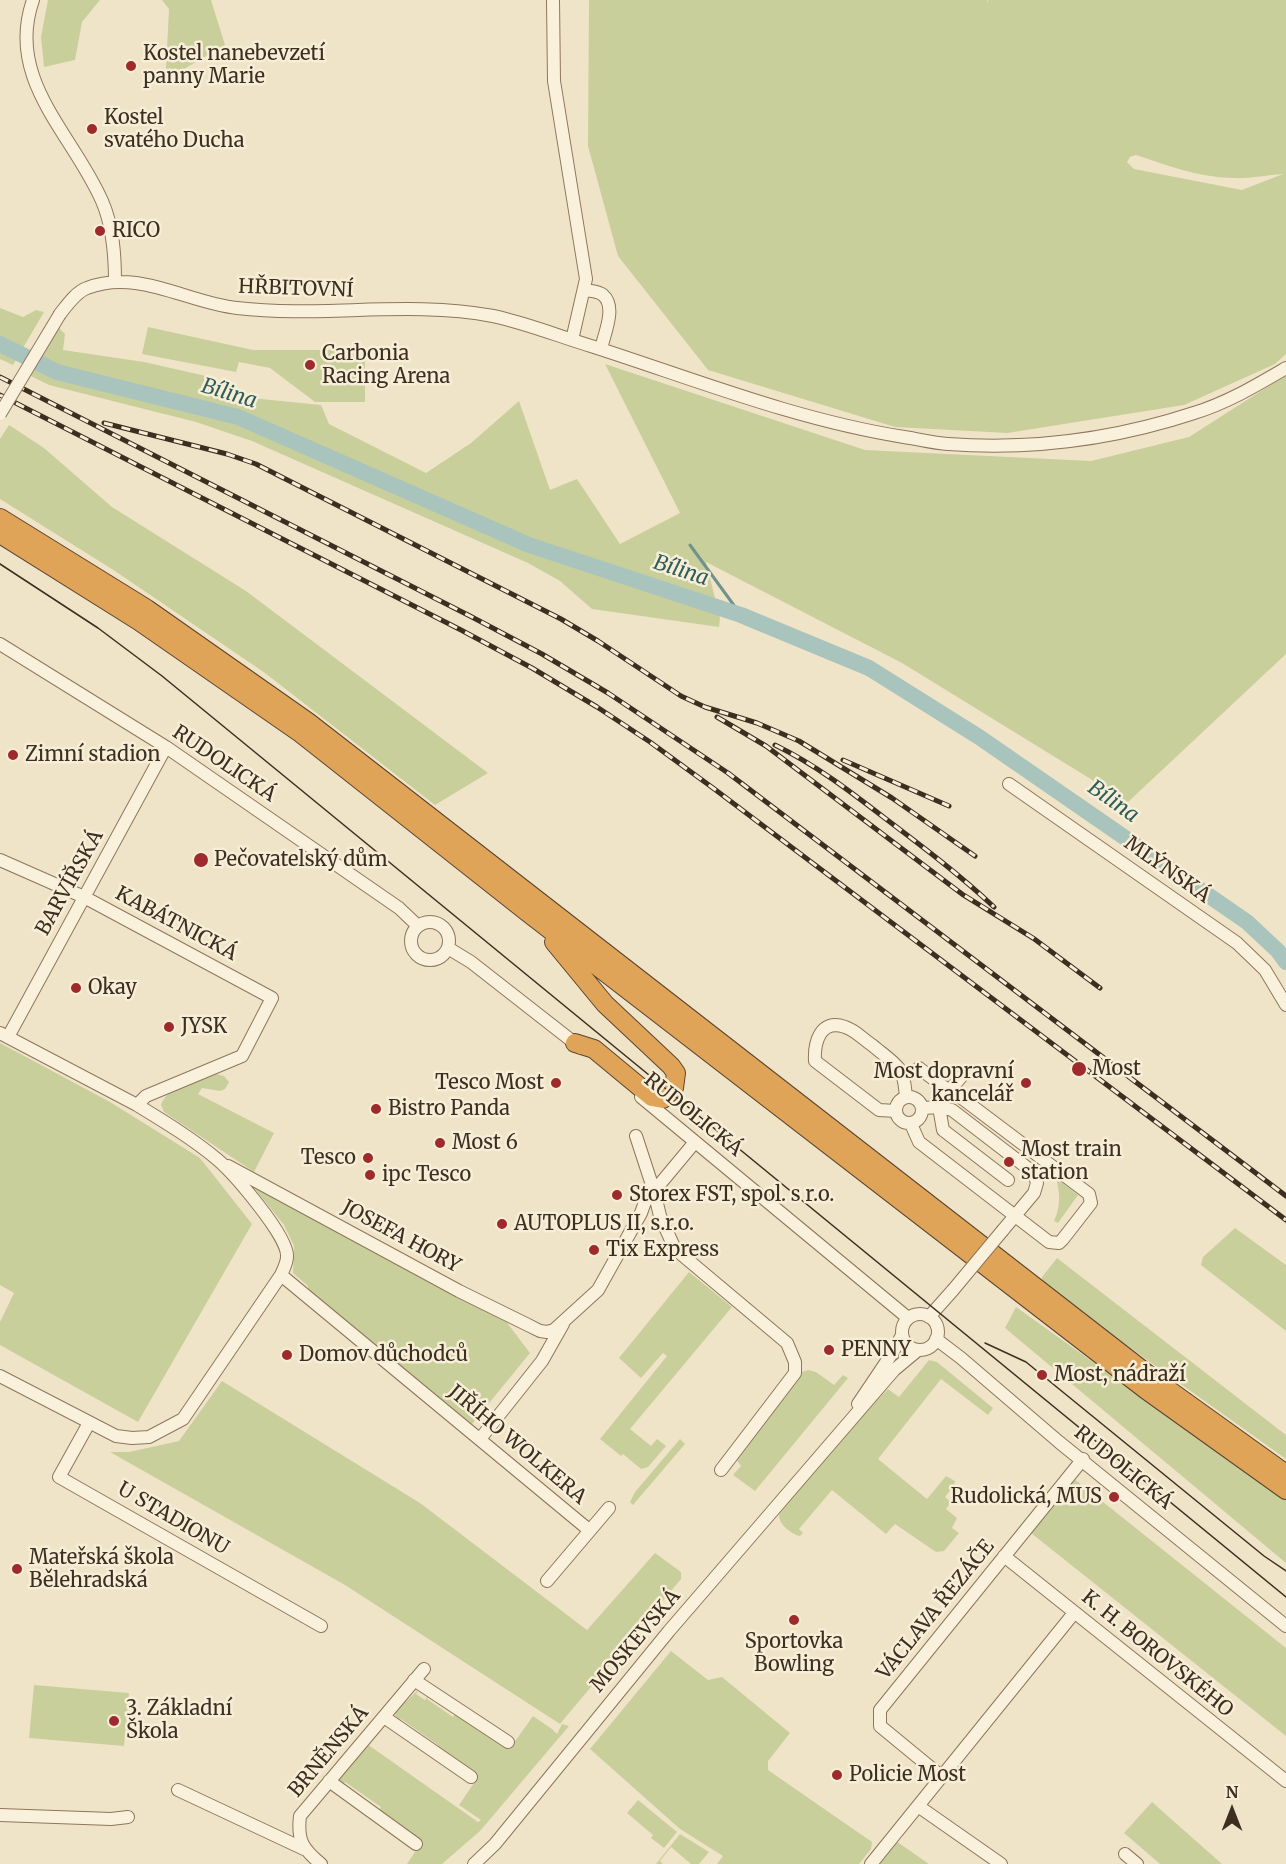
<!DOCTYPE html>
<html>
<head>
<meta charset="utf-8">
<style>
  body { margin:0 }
  #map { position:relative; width:1286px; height:1864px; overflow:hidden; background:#f0e4c8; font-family:Merriweather,serif }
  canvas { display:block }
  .north { position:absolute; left:1202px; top:1780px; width:60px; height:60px; -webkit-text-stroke:4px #f7eed8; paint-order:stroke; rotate:0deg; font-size:16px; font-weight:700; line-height:24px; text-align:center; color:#3d2e20 }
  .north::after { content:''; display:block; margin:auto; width:21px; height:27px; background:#3d2e20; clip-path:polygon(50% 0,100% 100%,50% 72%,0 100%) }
</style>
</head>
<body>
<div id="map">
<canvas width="1286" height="1864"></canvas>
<div class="north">N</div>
</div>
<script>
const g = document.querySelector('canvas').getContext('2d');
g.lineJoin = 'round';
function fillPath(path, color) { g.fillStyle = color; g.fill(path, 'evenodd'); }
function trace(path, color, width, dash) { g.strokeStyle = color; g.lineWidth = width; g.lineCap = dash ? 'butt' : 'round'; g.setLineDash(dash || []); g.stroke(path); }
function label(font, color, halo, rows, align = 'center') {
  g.font = font + ' Merriweather,serif'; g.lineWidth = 5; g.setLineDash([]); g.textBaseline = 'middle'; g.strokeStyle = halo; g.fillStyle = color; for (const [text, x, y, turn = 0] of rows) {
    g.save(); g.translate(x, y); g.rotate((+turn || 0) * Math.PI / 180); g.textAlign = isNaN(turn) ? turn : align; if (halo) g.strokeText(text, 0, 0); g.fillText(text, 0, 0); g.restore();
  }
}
fillPath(new Path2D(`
  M48,0H100L82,22L75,60L44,67L41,37Z
  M162,0H211L225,45L172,76L166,68L169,9Z
  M589,0H987L988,3V0H1286V354L1275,364L1184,405L1007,433L895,427L708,370L618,256L588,146ZM1136,155C1168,166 1198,177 1232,178C1249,179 1267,175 1283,174L1242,190L1134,169L1127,162L1130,157Z
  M0,308L23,317L36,310L44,312L13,365L0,359Z
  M148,327L253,350H365V402H315L270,368L239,362L236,372L142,354Z
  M59,328L65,334L63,350L144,362L215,378L222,395L321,405L329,424L426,473L471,443L519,401L550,490L577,479L620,544L680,513L605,364L865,450L1091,461L1189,437L1286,375V654L1128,802L902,663L706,562L720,618L719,627L592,609L560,581L528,563L252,441L196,422L49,385L31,376Z
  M9,425L44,448L112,507L246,591L488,773L435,805L265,673L115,571L0,499V439Z
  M0,1043L110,1102L200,1158L252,1224L138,1422L0,1345V1322L14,1293L0,1285Z
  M213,1073L224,1076L229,1082L225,1089L220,1091L202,1088L198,1094L274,1133L254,1172L164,1112L161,1105C167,1086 197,1080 213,1073Z
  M1056,1178L1078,1195L1058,1223L1054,1221C1061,1206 1060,1193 1056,1178Z
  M257,1187L505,1320L530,1353L472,1424L308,1290V1286L293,1273L294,1246L284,1225L255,1189Z
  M1235,1228L1286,1265V1331L1201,1265L1203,1257Z
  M1057,1258L1286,1435V1459L1042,1285V1277Z
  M689,1272L732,1307L630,1429L651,1446L657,1439L666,1446L648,1467L641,1469L623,1454L621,1456L600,1439L667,1356L663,1353L641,1378L619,1358Z
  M1016,1307L1286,1500V1563L1005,1328Z
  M929,1360L937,1362L993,1408L988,1415L941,1379L878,1459L927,1499L946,1476L955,1481L954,1485L945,1497L951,1502L946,1509L957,1518L952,1528L959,1533L944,1551L936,1552L895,1524L886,1534L832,1490L799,1529L803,1533L800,1536C791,1534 778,1524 779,1514L858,1419L888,1389L899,1397Z
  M808,1370L816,1372L834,1385L843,1375L848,1378L755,1491L733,1475L741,1466L735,1458L802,1372Z
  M222,1381L420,1503L587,1630L655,1553L681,1572V1579L560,1724L345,1585L110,1452H129L179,1441Z
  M680,1439L685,1444L633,1505L630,1502L635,1492Z
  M1073,1478L1286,1648V1736L1031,1533Z
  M671,1651L708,1680L722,1677L790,1733L768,1761V1770L872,1842L871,1849L859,1864H717L723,1856L680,1829L590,1749Z
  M34,1685L129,1693L124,1746L29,1738Z
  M417,1691H418L416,1694L425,1700L430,1693L427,1699L453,1717L458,1710L511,1747L533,1716L552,1729L557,1734L562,1724L569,1726L480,1831L442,1864H407L420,1844L378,1813L381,1807L345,1782L341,1787L337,1780L367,1744L478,1822L481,1820L459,1805L476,1780L434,1750L438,1745L401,1719L397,1725L395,1712Z
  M638,1800L677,1832L664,1848L651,1838L653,1835L627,1813Z
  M1152,1802L1222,1864H1160L1124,1833Z
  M680,1834L709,1852L699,1864H691L671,1847L660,1861L663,1864H656Z
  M896,1841L929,1864H878Z`), '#c9cf9b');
trace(new Path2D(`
  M690,545L741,615`), '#6f938a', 3);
trace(new Path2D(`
  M0,344L57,372L238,417L529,545L741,615L869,668L979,737L1247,922L1278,951L1286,962`), '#a9c4bc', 16);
const minor = new Path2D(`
  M33,0C5,80 73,134 102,201C113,226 115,254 115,282
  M553,0L554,81L586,279L572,340
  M584,290C590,291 598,291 603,295C617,307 604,334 601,349
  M60,314C67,305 76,292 87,288C137,268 188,303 237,308C321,318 409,300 493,316C526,323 558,336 591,346C694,379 796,420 904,437C918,439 933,443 948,444C1031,450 1115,439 1194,413C1227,403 1257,385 1286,368
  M0,644L166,747L399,908L418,926
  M1009,784L1237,943L1265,970L1286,1005
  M0,860L84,897L272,998L242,1056L146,1096L137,1105L0,1033
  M411 941a19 19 0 1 1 38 0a19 19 0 1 1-38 0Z
  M448,948L471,962L581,1048
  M8,1037L166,747
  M919,1068L949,1091L947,1098
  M896 1110a13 13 0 1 1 26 0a13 13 0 1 1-26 0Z
  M641,1097L908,1318
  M939,1107L943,1130L1008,1180
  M923,1108L940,1107L952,1110L1034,1173L1037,1183L1034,1193L1003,1230
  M896,1111L879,1110L815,1061C814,1043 820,1018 845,1027C855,1030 863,1039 872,1045C881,1053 893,1060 900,1070C905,1078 905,1088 906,1097
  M911,1124L919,1142L1049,1242L1059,1243L1063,1239L1091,1203L1089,1194L955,1093L949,1091L961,1077
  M636,1136L654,1191L660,1216L675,1249L787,1343L795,1362V1373L721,1470
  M228,1166L459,1291L528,1325L540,1331L547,1332L554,1330L598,1290L641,1213L645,1202L695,1142
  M281,1275L589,1530
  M902 1332a18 18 0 1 1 36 0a18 18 0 1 1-36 0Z
  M929,1317L953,1290
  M936,1339L961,1358L1059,1442L1286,1626
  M0,1376L116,1436L132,1438L149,1437L183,1419L281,1275C283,1270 287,1263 287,1257C289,1237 234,1174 218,1160C193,1139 165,1122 137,1105
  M858,1404L893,1352L902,1335
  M89,1423L59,1477L321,1626
  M480,1439L542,1361L563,1324
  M1004,1556L1286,1781
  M547,1581L609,1508
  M414,1680L508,1742
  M384,1717L471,1777
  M942,1777L880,1726V1710L1083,1459
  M329,1781L416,1844
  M178,1790L304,1849
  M918,1806L1001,1864
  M0,1815L111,1819L128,1817
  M1125,1854L1137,1864
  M321,1864C303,1849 297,1841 300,1816L424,1669
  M474,1864L495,1844L669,1631L894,1370L918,1350
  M871,1864L1074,1613`);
const highway = new Path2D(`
  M0,518L147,609L308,722L1155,1380L1286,1474
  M0,534L139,621L299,732L527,912L1145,1389L1286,1490
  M554,942L605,1004L671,1066L676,1073L674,1088L663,1099L652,1097L594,1049L575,1043`);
trace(minor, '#8d765c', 14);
trace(highway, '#5b4430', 20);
trace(minor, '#faf1dc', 12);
trace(highway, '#e0a458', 18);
trace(new Path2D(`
  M0,564L98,628L162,676L1286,1597
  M985,1343L1026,1362L1264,1556L1286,1571`), '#3d2e20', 1.5);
const rail = new Path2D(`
  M0,377L470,616L542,654L608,693L728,773L1286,1196
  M0,395L461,630L532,668L597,707L650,742L713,788L1286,1220
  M104,423L227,454L256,464L561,619L598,641L681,696L705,707L757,723L799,741L892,798L975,856
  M717,717L766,746L962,894L1033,938L1100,988
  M775,745C816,765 851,792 886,819C923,847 960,875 994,907
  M843,760L949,806`);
trace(rail, '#3d2e20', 5);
trace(rail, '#f7eed8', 3, [9]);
const minorBridge = new Path2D(`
  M0,414L60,314
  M953,1290L1003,1230`);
trace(minorBridge, '#8d765c', 14, []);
trace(minorBridge, '#faf1dc', 12);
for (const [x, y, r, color] of [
  [131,66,6,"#9e2a2b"],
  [92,129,6,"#9e2a2b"],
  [100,231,6,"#9e2a2b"],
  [310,365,6,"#9e2a2b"],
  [13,755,6,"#9e2a2b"],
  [201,860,8,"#9e2a2b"],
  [76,988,6,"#9e2a2b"],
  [169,1027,6,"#9e2a2b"],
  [1079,1069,8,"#9e2a2b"],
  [556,1083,6,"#9e2a2b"],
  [1026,1083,6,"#9e2a2b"],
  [376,1109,6,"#9e2a2b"],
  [440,1143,6,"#9e2a2b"],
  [368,1158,6,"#9e2a2b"],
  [1009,1162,6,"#9e2a2b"],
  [370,1175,6,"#9e2a2b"],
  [617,1195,6,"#9e2a2b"],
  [502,1224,6,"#9e2a2b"],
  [594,1250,6,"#9e2a2b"],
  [829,1350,6,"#9e2a2b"],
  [287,1355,6,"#9e2a2b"],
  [1042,1375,6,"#9e2a2b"],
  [1114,1497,6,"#9e2a2b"],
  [17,1569,6,"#9e2a2b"],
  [794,1620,6,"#9e2a2b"],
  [114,1721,6,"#9e2a2b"],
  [837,1775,6,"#9e2a2b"]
]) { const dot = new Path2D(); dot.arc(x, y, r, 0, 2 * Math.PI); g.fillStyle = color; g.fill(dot); trace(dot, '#f7eed8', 2); }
label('20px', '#3d2e20', '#f7eed8', [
  ["Kostel nanebevzetí",143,54],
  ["panny Marie",143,77],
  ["Kostel",104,118],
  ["svatého Ducha",104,141],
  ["RICO",112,231],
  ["Carbonia",322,354],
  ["Racing Arena",322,377],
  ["Zimní stadion",25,755],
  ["Pečovatelský dům",214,860],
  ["Okay",88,988],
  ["JYSK",181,1027],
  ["Most",1092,1069],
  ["Most dopravní",1014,1072,"right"],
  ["kancelář",1014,1095,"right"],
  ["Tesco Most",544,1083,"right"],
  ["Bistro Panda",388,1109],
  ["Most 6",452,1143],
  ["Most train",1021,1150],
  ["station",1021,1173],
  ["Tesco",356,1158,"right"],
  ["ipc Tesco",382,1175],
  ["Storex FST, spol. s r.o.",629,1195],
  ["AUTOPLUS II, s.r.o.",514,1224],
  ["Tix Express",606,1250],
  ["PENNY",841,1350],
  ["Domov důchodců",299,1355],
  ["Most, nádraží",1054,1375],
  ["Rudolická, MUS",1102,1497,"right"],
  ["Mateřská škola",29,1558],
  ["Bělehradská",29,1581],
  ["Sportovka",794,1642,"center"],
  ["Bowling",794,1665,"center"],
  ["3. Základní",126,1709],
  ["Škola",126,1732],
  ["Policie Most",849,1775]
], 'left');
label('20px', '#3d2e20', '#f7eed8', [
  ["HŘBITOVNÍ",296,289,2],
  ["RUDOLICKÁ",224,764,34],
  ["MLÝNSKÁ",1167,870,35],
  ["BARVÍŘSKÁ",70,883,-61],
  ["KABÁTNICKÁ",176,924,28],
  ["RUDOLICKÁ",693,1115,39],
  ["JOSEFA HORY",401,1237,28],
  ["JIŘÍHO WOLKERA",517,1445,40],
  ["RUDOLICKÁ",1123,1468,39],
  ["U STADIONU",173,1519,30],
  ["VÁCLAVA ŘEZÁČE",936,1610,-51],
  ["MOSKEVSKÁ",636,1641,-50],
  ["K. H. BOROVSKÉHO",1157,1654,39],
  ["BRNĚNSKÁ",329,1752,-50]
]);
label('italic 21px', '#2f5d5a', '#f7eed8', [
  ["Bílina",229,394,17],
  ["Bílina",681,571,18],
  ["Bílina",1113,802,35]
]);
</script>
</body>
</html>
